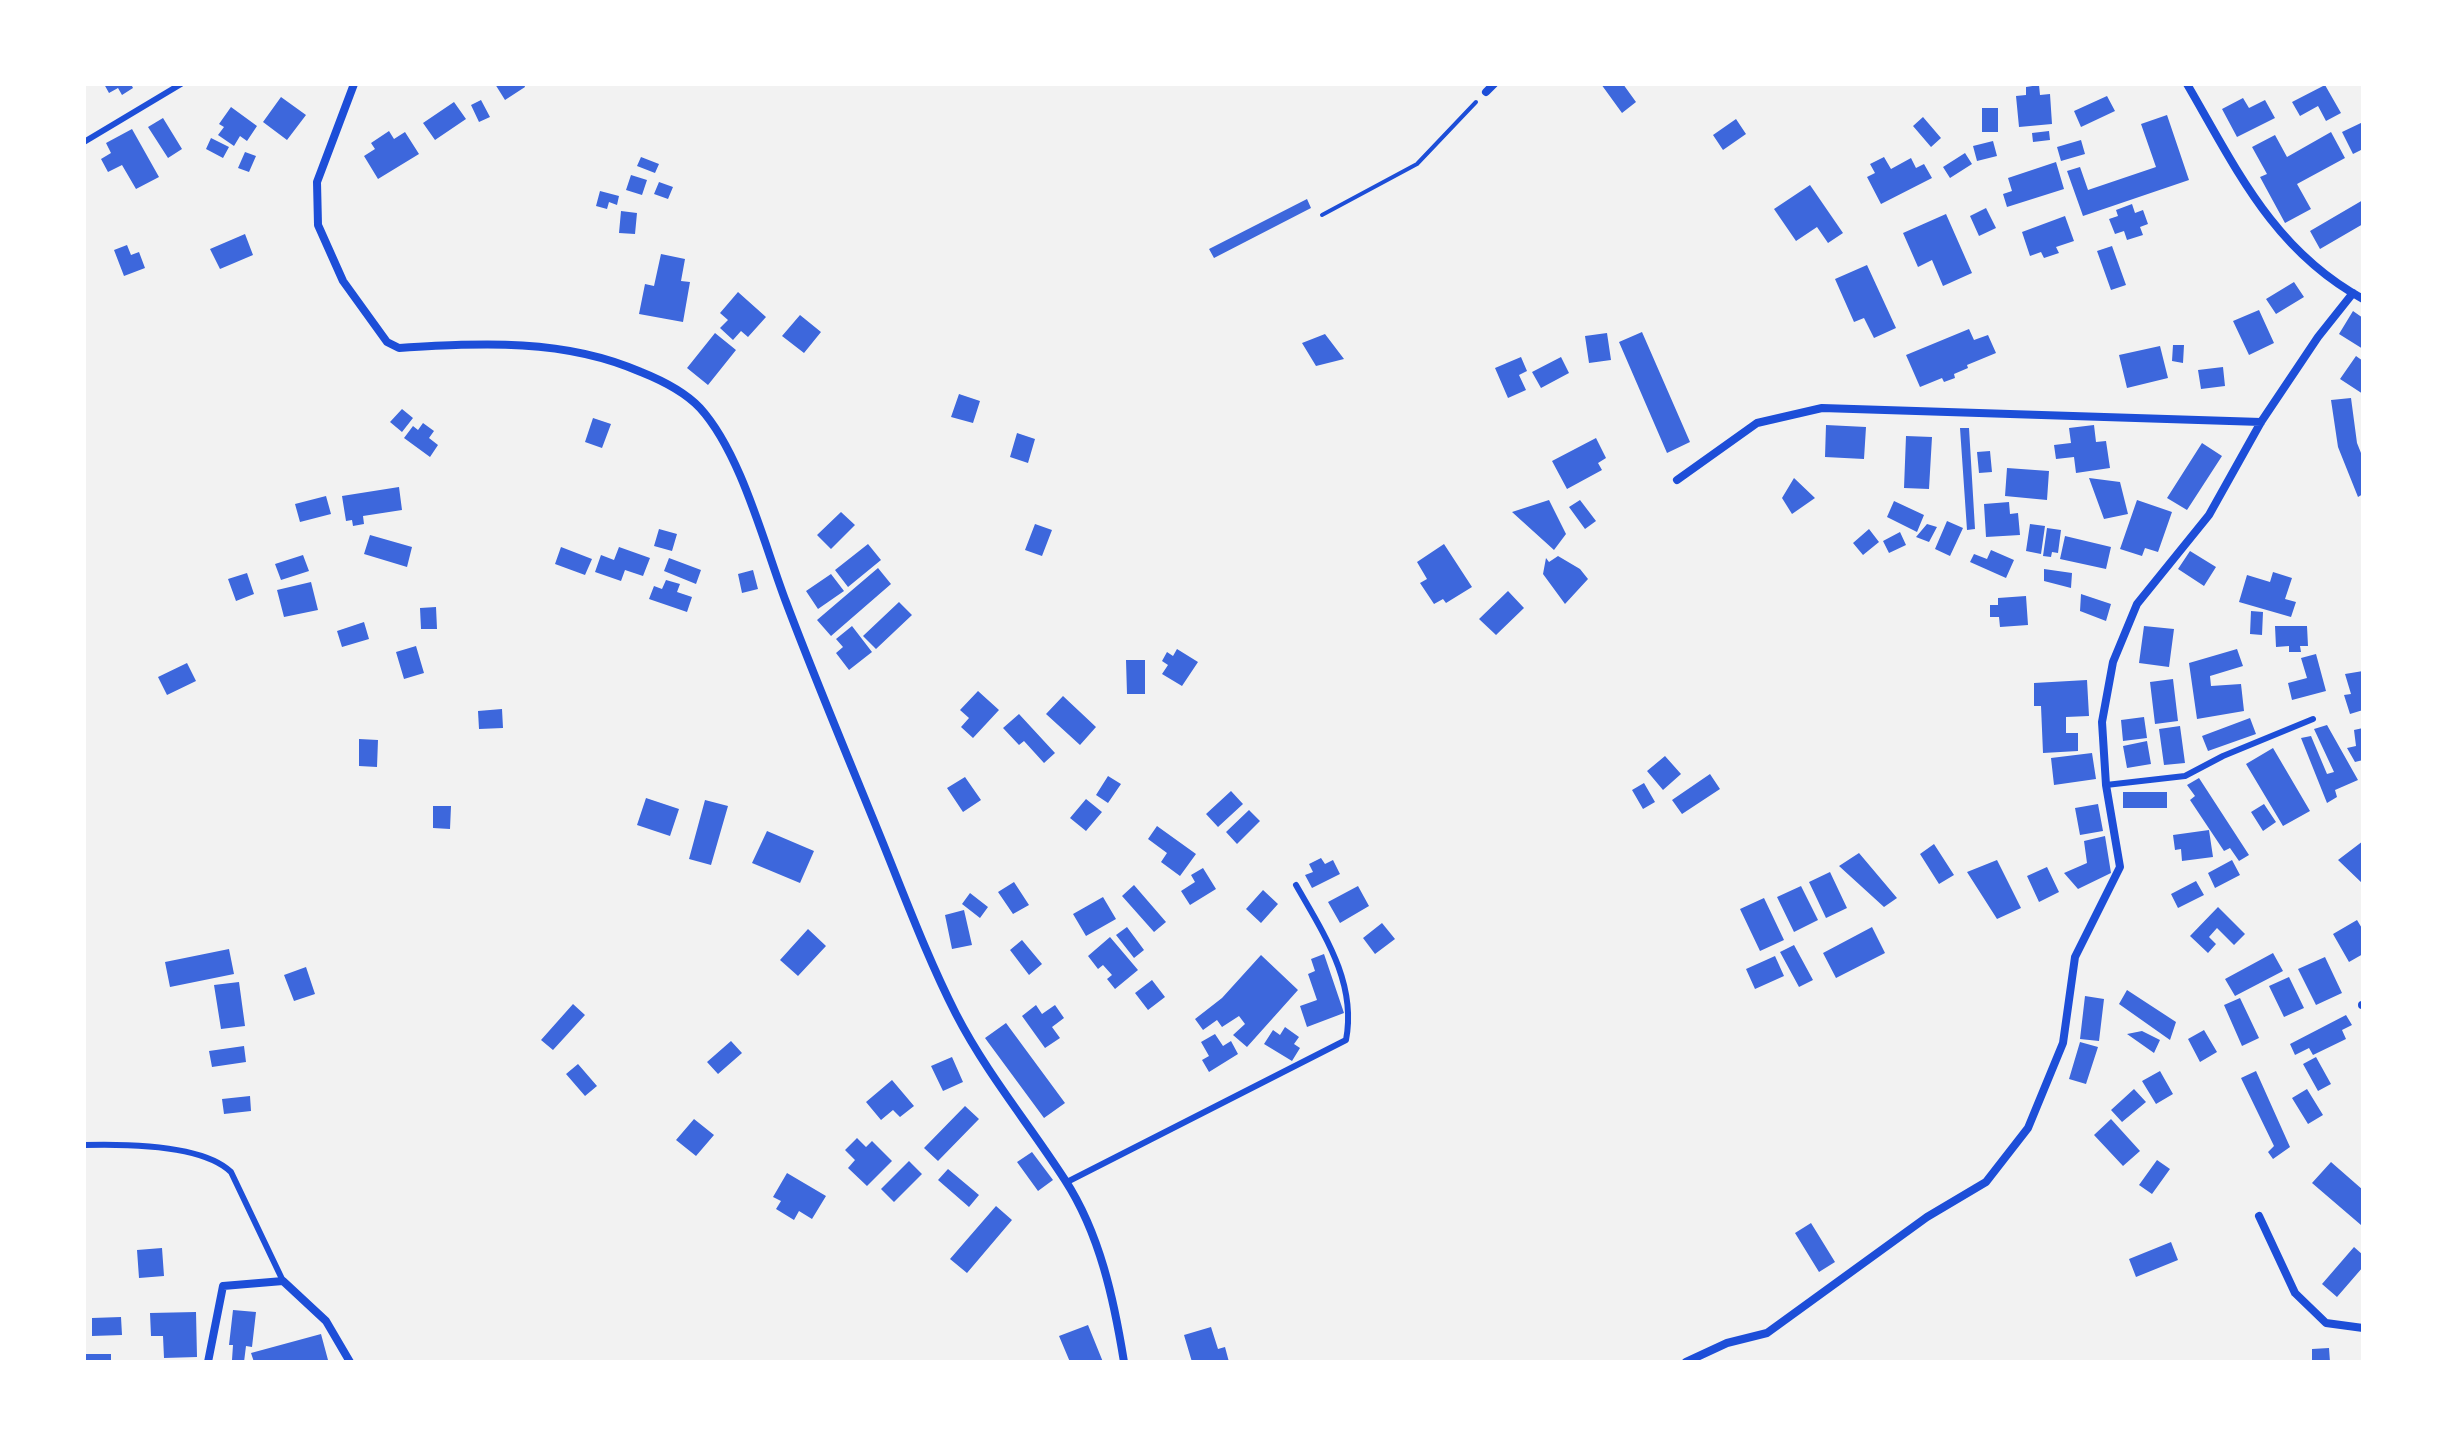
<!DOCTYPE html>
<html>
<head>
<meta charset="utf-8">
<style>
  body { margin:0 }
  #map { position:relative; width:2447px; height:1446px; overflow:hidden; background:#f2f2f2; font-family:Rubik,sans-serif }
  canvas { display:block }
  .frame { position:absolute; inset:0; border:86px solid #fff; pointer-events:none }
</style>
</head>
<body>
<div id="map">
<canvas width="2447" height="1446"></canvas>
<div class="frame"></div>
</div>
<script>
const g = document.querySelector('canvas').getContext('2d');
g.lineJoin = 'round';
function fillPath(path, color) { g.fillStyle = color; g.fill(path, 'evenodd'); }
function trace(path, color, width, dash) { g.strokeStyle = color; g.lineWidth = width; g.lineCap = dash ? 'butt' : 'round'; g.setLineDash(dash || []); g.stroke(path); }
fillPath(new Path2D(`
  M104,84H131L133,88L122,95L118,88L109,93Z
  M495,84H524L525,87L505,100Z
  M1601,84H1623L1636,102L1622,113Z
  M2039,85L2040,95L2050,94L2052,124L2019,127L2016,96L2026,95V87Z
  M2325,85L2341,113L2326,121L2318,106L2300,116L2292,102Z
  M2107,96L2115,111L2081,127L2074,111Z
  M281,97L306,115L287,140L263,122Z
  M2243,98L2249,108L2265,100L2275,118L2237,137L2222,109Z
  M481,100L490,117L479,122L471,105Z
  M454,102L466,119L435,140L423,123Z
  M231,107L257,126L247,141L240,136L234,146L218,135L224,127L219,124Z
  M1982,108H1998V132H1982Z
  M2167,115L2189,180L2083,216L2067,171L2080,167L2088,190L2156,167L2141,124Z
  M1923,117L1941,138L1931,147L1913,126Z
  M163,118L182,149L168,158L148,127Z
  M1736,119L1746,134L1723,150L1713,135Z
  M2363,122V149L2353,154L2342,132Z
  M132,129L159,177L136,189L122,165L108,172L101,159L111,153L106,143Z
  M389,131L394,139L405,132L419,154L378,179L364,156L375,149L371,143Z
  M2049,131L2050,140L2033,142L2032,133Z
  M2331,132L2345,158L2297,184L2311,209L2285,223L2260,177L2267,174L2252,147L2275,135L2287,157Z
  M211,138L229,147L223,158L206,149Z
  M2081,140L2085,154L2061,161L2057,147Z
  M1993,141L1997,156L1977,161L1973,146Z
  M245,152L256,156L249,172L238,168Z
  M1965,153L1972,164L1950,178L1943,167Z
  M641,157L659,164L655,173L637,166Z
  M1884,157L1891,169L1911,158L1916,168L1924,164L1932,178L1881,204L1867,177L1875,173L1870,164Z
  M2056,162L2064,189L2007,207L2003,194L2012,191L2008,178Z
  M631,175L647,180L642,195L626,190Z
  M659,182L673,187L668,199L654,194Z
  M1810,185L1843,233L1828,243L1817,227L1796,241L1774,209Z
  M600,191L619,196L617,205L609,202L607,209L596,206Z
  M1307,199L1311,208L1214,258L1209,249Z
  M2363,200V224L2320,249L2310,231Z
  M2132,204L2135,213L2143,210L2148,224L2140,227L2143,235L2127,240L2124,231L2115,234L2109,219L2118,216L2116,210Z
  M1986,208L1996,228L1979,236L1970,216Z
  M621,211L637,213L635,234L619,233Z
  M1946,214L1972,273L1943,286L1932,260L1918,267L1903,233Z
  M2065,216L2074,241L2056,247L2059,253L2044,258L2041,252L2030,256L2022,232Z
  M245,234L253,255L220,269L210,249Z
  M127,245L131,255L139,252L145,268L124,276L114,250Z
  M2112,246L2126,285L2111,290L2097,251Z
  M661,254L685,259L681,281L690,282L683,322L639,314L645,284L654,286Z
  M1867,265L1896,328L1874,338L1864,318L1854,322L1835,279Z
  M2294,282L2304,297L2276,314L2266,299Z
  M738,292L766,317L748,337L741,331L733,340L720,328L728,320L720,313Z
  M2259,310L2274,343L2249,355L2233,321Z
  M2353,311L2363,318V349L2339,334Z
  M800,315L821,332L804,353L782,336Z
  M1969,329L1974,340L1988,335L1996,353L1967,365L1968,368L1954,374L1955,378L1944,382L1942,378L1920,387L1906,355Z
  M1642,332L1690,442L1667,453L1619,342Z
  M715,333L736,350L708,385L687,368Z
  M1607,333L1611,360L1589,363L1585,336Z
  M1325,334L1344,359L1316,366L1302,343Z
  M2173,345H2184L2183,363L2172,361Z
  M2160,346L2168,378L2127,388L2119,355Z
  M2356,356L2363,361V394L2340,379Z
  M1521,357L1527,371L1519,375L1526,390L1508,398L1495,368Z
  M1561,357L1569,373L1541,388L1532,372Z
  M2223,367L2225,386L2201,389L2198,370Z
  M959,394L980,401L973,423L951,417Z
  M2351,398L2357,443L2363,458V494L2358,497L2338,447L2331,400Z
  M402,409L413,418L402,432L390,422Z
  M593,418L611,424L602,448L585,442Z
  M423,423L434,431L429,438L438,445L430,457L404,438L413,426L418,430Z
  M1826,425L1866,427L1864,459L1825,457Z
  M2094,425L2096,442L2106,441L2110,468L2076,473L2074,457L2056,459L2054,445L2071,443L2069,428Z
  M1960,428H1969L1975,529L1967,530Z
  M1017,433L1035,439L1028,463L1010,457Z
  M1906,436L1932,437L1929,489L1904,488Z
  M1596,438L1606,458L1598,463L1602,470L1567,489L1552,461Z
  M2202,443L2222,456L2187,510L2167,498Z
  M1990,451L1992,472L1979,473L1977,452Z
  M2007,468L2049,471L2047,500L2005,496Z
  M1794,478L1815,498L1792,514L1782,498Z
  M2089,478L2120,482L2128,514L2104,519Z
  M399,487L402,510L363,516L364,524L353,526L352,520L346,521L342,496Z
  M326,496L331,514L300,522L295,504Z
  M1549,500L1566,534L1554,550L1512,512Z
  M1580,500L1596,521L1585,529L1569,507Z
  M2137,500L2172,512L2158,552L2145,548L2142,556L2120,549Z
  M1894,501L1924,515L1917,532L1887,517Z
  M2009,502L2010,514L2018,513L2020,535L1986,537L1984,504Z
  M841,512L855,525L831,549L817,535Z
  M1947,521L1963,528L1950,556L1935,549Z
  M1035,524L1052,530L1042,556L1025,550Z
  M1927,524L1937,527L1929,542L1916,537Z
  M2030,524L2045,526L2041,554L2026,551Z
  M2047,528L2061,530L2058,553L2052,552L2051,557L2043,556Z
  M659,529L677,534L672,551L654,546Z
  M1869,529L1879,542L1863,555L1853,543Z
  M1900,532L1906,545L1889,553L1883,541Z
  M370,535L412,547L407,567L364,554Z
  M2065,536L2111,547L2106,569L2060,559Z
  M868,544L881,560L848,587L835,570Z
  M1444,544L1472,587L1446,603L1443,599L1434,604L1420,583L1427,579L1417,562Z
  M561,547L592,559L585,575L555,564Z
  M619,547L650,558L643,576L625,570L621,581L595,572L601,555L614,560Z
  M1991,550L2014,560L2006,578L1970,562L1974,554L1987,559Z
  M2190,551L2216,567L2204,586L2178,569Z
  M303,555L309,571L281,580L275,564Z
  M1558,556L1580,569L1588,579L1565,604L1543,574L1546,558L1549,562Z
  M669,558L701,570L696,584L664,571Z
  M878,568L891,584L831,636L817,620Z
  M2044,569L2072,573L2071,588L2044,581Z
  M753,570L758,589L742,593L738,574Z
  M2273,572L2292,578L2285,599L2296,602L2291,617L2239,602L2247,575L2270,582Z
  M247,573L254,594L236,601L228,579Z
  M831,574L844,591L818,609L806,591Z
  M666,580L680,584L677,592L692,597L687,612L649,599L654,586L662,589Z
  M311,582L318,610L284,617L277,590Z
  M1508,591L1524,608L1496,635L1479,619Z
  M2081,594L2111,604L2106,621L2080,611Z
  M2026,596L2028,625L2000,627L1999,617H1990V605H1998V598Z
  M899,602L912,615L876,649L863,636Z
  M436,607L437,629H421L420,608Z
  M2251,611L2263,612L2262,635L2250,634Z
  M364,622L369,639L342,647L337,631Z
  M852,626L872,652L849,670L836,653L843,647L836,639Z
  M2144,626L2174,629L2169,667L2139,663Z
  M2275,626H2307L2308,646H2300L2301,652H2289V646L2276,647Z
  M416,646L424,673L404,679L396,652Z
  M1177,649L1198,662L1182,686L1162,674L1168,665L1162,661L1167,652L1173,656Z
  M2237,649L2243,666L2210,676L2211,686L2241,684L2244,711L2197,719L2189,663Z
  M2316,654L2326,691L2292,700L2288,683L2307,678L2301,658Z
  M1126,660H1145V694H1127Z
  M187,663L196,681L167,695L158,677Z
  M2363,671V710L2350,714L2344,695L2351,694L2345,674Z
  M2173,679L2178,721L2155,724L2150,682Z
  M2087,680L2089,716L2066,717V733H2078V751L2043,753L2041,706H2034V683Z
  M978,691L999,710L973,738L961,727L969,718L960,710Z
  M1063,696L1096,727L1080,745L1046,714Z
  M502,709L503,728L479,729L478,711Z
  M1019,714L1055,753L1044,763L1024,741L1019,745L1003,728Z
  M2144,717L2147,738L2123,741L2121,720Z
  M2250,718L2256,734L2208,751L2202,736Z
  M2327,725L2358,780L2335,790L2337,797L2327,803L2301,738L2311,736L2327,774L2334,772L2314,729Z
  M2180,726L2185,763L2164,765L2159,729Z
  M2363,728V760L2355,762L2347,748L2356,746L2354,730Z
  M359,739L378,740L377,767L359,766Z
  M2147,741L2151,764L2127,768L2123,746Z
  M2273,748L2310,811L2283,826L2246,764Z
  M2092,753L2096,779L2054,785L2051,758Z
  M1665,756L1681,774L1663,790L1647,771Z
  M1710,774L1720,789L1682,814L1672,800Z
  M1108,776L1121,784L1108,803L1096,795Z
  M965,777L981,800L963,812L947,788Z
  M2199,778L2249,855L2239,861L2230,848L2224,851L2190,800L2195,796L2187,785Z
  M1644,783L1655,802L1643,809L1632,790Z
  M1231,791L1243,804L1218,827L1206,814Z
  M2123,792H2167V808H2123Z
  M646,798L679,809L670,836L637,825Z
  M1086,799L1102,812L1086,831L1070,818Z
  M705,800L728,806L711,865L689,859Z
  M2098,804L2103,831L2080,835L2075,808Z
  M2264,804L2276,822L2263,831L2251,812Z
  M433,806H451L450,829L433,828Z
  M1249,810L1260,821L1237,844L1226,832Z
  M1157,826L1196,854L1180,876L1161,862L1167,853L1148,839Z
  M2209,830L2213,857L2182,861L2181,849L2175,850L2173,835Z
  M767,831L814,851L800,883L752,863Z
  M2105,836L2111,873L2078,889L2064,873L2087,863L2084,841Z
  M2363,841V884L2338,860Z
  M1934,844L1954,875L1939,884L1920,854Z
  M1859,853L1897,898L1884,907L1839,866Z
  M1321,858L1325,864L1333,860L1340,874L1312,888L1305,875L1313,872L1309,864Z
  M1997,860L2021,908L1997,919L1967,872Z
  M2232,860L2240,875L2215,888L2208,873Z
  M2047,867L2059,892L2039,902L2027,876Z
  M1203,868L1216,889L1190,905L1181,891L1195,882L1191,875Z
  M1830,872L1847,908L1826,918L1809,882Z
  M2196,881L2204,895L2178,908L2171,894Z
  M1014,882L1029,905L1013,914L998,892Z
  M1134,885L1166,922L1154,932L1122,896Z
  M1358,886L1369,906L1340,923L1328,902Z
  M1801,886L1818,920L1794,932L1777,897Z
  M1263,890L1278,904L1261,923L1246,909Z
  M970,893L988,907L980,918L962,904Z
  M1103,897L1116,919L1086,936L1073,914Z
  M1764,898L1784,940L1760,951L1740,909Z
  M2218,907L2245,934L2234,945L2217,928L2209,937L2216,944L2208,953L2190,936Z
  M964,910L972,945L952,949L945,915Z
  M2357,920L2363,930V954L2349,962L2333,934Z
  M1382,923L1395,939L1375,954L1363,938Z
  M1127,927L1144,950L1134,958L1116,935Z
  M1872,927L1885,953L1836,978L1823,953Z
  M808,929L826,946L798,976L780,960Z
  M1110,937L1138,970L1115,989L1107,979L1112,975L1103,965L1098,969L1088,956Z
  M1022,940L1042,964L1029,975L1010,950Z
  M1794,945L1813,980L1799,987L1780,952Z
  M229,949L234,974L170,987L165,962Z
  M2273,953L2283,971L2235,996L2225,979Z
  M1324,954L1344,1013L1307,1027L1300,1006L1317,1000L1308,974L1315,971L1311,959Z
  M1261,955L1298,990L1247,1047L1233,1035L1245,1024L1239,1016L1222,1027L1217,1020L1203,1030L1195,1019L1222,998Z
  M1775,956L1784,976L1755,989L1746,969Z
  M2325,957L2342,993L2316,1005L2298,969Z
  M306,967L315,994L294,1001L284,975Z
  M2289,977L2304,1008L2284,1017L2269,986Z
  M1152,980L1165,997L1148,1010L1135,993Z
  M239,982L245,1026L221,1029L214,985Z
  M2127,990L2176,1022L2170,1040L2119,1004Z
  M2085,996L2104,999L2099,1041L2080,1039Z
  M2240,998L2259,1038L2242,1046L2224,1005Z
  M573,1004L585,1015L553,1050L541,1040Z
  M1036,1005L1042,1014L1055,1005L1064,1018L1052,1027L1060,1038L1045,1048L1022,1016Z
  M2346,1015L2352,1025L2342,1030L2346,1039L2313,1055L2309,1048L2295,1055L2290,1044Z
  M1006,1023L1065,1103L1044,1118L985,1038Z
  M1285,1027L1299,1037L1294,1044L1300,1048L1292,1061L1264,1044L1273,1030L1280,1035Z
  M2204,1030L2217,1052L2200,1062L2188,1039Z
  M2142,1031L2160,1040L2154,1053L2127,1034Z
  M1215,1034L1223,1046L1231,1041L1238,1054L1209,1072L1202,1060L1209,1056L1201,1042Z
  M731,1041L742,1053L718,1074L707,1062Z
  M2080,1042L2098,1047L2086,1084L2069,1079Z
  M244,1046L246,1062L212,1067L209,1051Z
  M952,1057L963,1082L943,1091L931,1066Z
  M2316,1057L2331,1084L2318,1091L2303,1064Z
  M578,1064L597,1086L585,1096L566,1074Z
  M2160,1071L2173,1094L2156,1104L2142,1081Z
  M2256,1071L2290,1147L2273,1159L2268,1152L2274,1146L2241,1078Z
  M892,1080L914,1106L900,1117L893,1110L881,1120L866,1102Z
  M2134,1089L2146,1102L2122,1122L2111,1110Z
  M2307,1089L2323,1115L2308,1124L2292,1098Z
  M250,1096L251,1111L224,1114L222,1099Z
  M965,1106L979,1119L938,1161L924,1148Z
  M694,1119L714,1135L696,1156L676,1140Z
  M2111,1119L2140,1151L2123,1166L2094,1135Z
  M857,1138L866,1147L872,1141L892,1161L867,1186L848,1168L855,1160L845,1150Z
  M1032,1152L1053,1180L1038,1191L1017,1162Z
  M2157,1160L2170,1169L2152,1194L2139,1185Z
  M909,1161L922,1174L894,1202L881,1189Z
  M2331,1162L2363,1190L2361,1225L2312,1183Z
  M948,1169L979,1195L969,1207L938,1180Z
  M787,1173L826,1196L812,1219L799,1211L794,1220L776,1209L781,1201L773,1197Z
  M996,1206L1012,1220L967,1273L950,1259Z
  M1811,1223L1835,1262L1819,1272L1795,1233Z
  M2171,1242L2178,1260L2136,1277L2129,1259Z
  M2354,1247L2363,1255V1267L2337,1297L2322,1284Z
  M162,1248L164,1276L139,1278L137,1250Z
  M233,1310L256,1312L252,1347L246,1346L244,1362L232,1360L233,1345H229Z
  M196,1312L197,1357L164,1358L163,1336H151L150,1313Z
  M121,1317L122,1335L92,1336V1318Z
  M1088,1325L1103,1362H1070L1059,1336Z
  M1211,1327L1218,1349L1225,1347L1229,1362H1192L1184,1335Z
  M321,1334L328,1360L254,1362L251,1353Z
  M2329,1348L2330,1362H2312V1349Z
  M84,1354H111V1362H84Z`), '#3d67dc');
trace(new Path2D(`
  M1322,215L1417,164L1476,102`), '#1d4ed8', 4);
trace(new Path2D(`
  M84,142L181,84
  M2106,785L2185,776L2223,756L2313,719
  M84,1145C123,1144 202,1144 231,1172L283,1281
  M1067,1182L1346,1040C1357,983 1324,934 1296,885`), '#1d4ed8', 6);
trace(new Path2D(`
  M354,84L317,182L318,225L343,281L387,342L399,348C482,343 564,338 641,372C661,380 685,392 700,408C741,453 764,544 786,602C815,679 847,755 878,831C903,892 926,955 956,1014C987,1074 1029,1124 1065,1180C1100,1234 1114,1300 1124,1362
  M2187,84C2236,168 2273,250 2363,299
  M1486,92L1494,84
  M1677,480L1757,423L1822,408L2261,422
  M2362,1005H2363
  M2259,1216L2295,1293L2326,1323L2363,1328
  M208,1362L223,1286L283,1281L326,1321L350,1362
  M1686,1362L1727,1343L1767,1333L1927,1217L1986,1182L2028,1128L2063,1043L2075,957L2120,867L2106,785L2102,722L2113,662L2137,604L2209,515L2261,422L2318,337L2353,293`), '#1d4ed8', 8);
</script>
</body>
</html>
